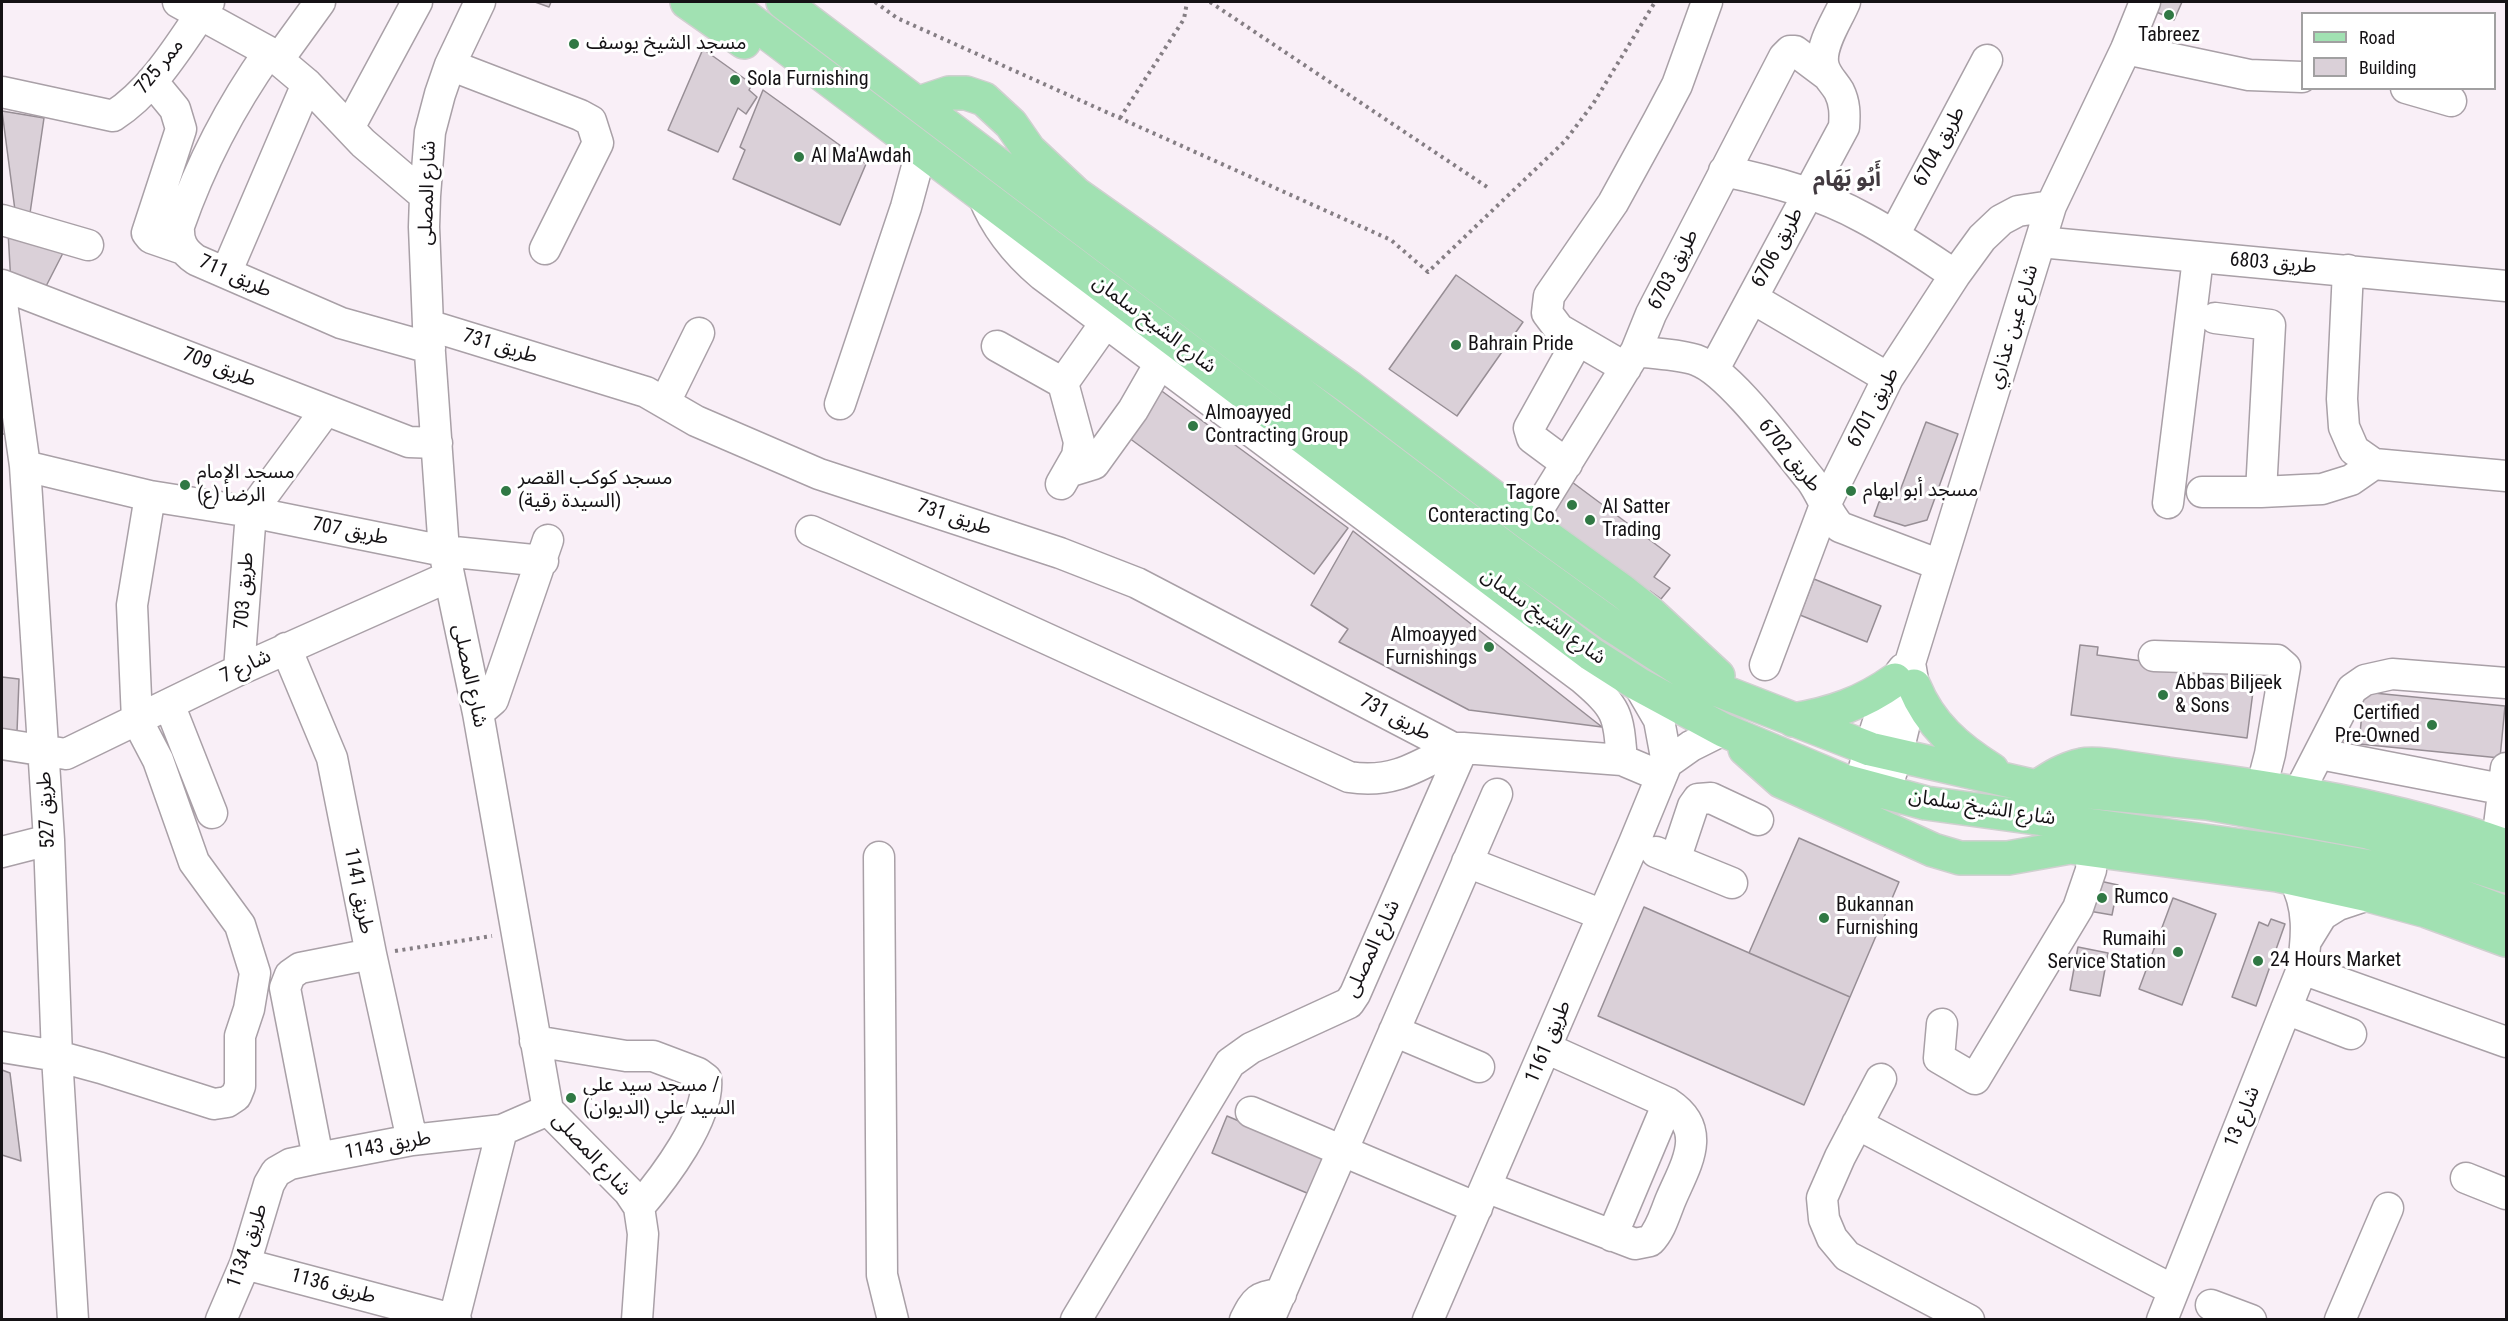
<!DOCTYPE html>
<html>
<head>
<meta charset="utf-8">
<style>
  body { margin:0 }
  #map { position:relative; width:2508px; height:1321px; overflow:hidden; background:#f9eff7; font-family:"Roboto Condensed",sans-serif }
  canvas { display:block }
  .frame { position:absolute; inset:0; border:3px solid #151215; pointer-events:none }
  .legend { position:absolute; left:2301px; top:12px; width:195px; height:78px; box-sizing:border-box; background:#fff; border:2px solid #a1a0a1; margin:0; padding:8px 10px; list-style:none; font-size:18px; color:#151215 }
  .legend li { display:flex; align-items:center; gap:12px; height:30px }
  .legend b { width:30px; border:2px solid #a1a0a1 }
</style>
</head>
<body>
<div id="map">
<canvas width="2508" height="1321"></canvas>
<div class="frame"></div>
<ul class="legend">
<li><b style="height:8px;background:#a1e1b2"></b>Road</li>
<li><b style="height:16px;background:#dad0d8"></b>Building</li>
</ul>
</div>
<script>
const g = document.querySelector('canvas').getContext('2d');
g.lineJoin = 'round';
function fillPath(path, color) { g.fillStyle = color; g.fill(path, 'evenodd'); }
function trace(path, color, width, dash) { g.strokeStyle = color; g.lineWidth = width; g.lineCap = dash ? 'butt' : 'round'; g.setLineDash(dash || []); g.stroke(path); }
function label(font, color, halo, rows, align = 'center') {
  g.font = font + ' "Roboto Condensed","Noto Sans Arabic",sans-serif'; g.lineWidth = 6; g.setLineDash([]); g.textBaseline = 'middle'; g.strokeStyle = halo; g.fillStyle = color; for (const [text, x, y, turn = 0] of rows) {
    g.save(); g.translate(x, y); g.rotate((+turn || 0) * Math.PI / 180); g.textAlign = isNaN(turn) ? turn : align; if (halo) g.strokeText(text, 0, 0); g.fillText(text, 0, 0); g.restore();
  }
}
const building = new Path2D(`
  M535,2H551L549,7Z
  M2153,2H2182L2174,20L2150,9Z
  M703,49L752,84L749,90L757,97L746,114L738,108L718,152L668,130Z
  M763,90L866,164L840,225L733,179L745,150L740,147Z
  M2,111L44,118L29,220L16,218Z
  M8,231L63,253L40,298L11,285Z
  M1456,275L1523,322L1457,416L1389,369Z
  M1159,389L1348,528L1314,574L1125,435Z
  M2,421H6L5,434H2Z
  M1926,422L1958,434L1927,520L1905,526L1874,516L1879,502L1898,496Z
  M1572,482L1670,555L1654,577L1670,588L1661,599L1650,591L1648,594L1546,518Z
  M1353,531L1602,727L1469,710L1339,642L1348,629L1311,605Z
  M1814,579L1881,606L1867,642L1800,615Z
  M2080,645L2098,647L2097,655L2255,676L2247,738L2071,715Z
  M2,677L19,679L17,732L2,730Z
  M2364,692L2505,706L2500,758L2359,744Z
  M1799,838L1899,882L1850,997L1749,953Z
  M2095,880L2118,885L2112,915L2083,910Z
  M2173,898L2216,914L2182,1005L2139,989Z
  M1644,907L1850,997L1804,1105L1598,1016Z
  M2271,919L2285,924L2256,1006L2232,997L2259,922L2268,926Z
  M2078,947L2108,953L2100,996L2070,990Z
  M2,1070L10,1073L21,1161L2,1155Z
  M1227,1116L1329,1159L1314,1196L1212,1153Z`);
fillPath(building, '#dad0d8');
trace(building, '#978e95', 1.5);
const minor = new Path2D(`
  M178,2L269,52L307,84L363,143L425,196
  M480,2L450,65L440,94L430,132L425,196L424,227L428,325L444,551L478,713L548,1110L629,1192L639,1207L643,1234L637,1320
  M2126,49L2249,75L2302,77
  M269,52C230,107 201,163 179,226C178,242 183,251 196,260L341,323L430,348
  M278,60L320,2
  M450,65L580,115L591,121L598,143L545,249
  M152,81L175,109L181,129L147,233L151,238L183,249
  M2406,88L2451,101
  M2,92L113,116C154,90 182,41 209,2
  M349,128L417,2
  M1724,171C1772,181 1821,194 1864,218C1896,235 1925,255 1955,275
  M983,196C996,229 1016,253 1042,275L1582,678C1618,709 1618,713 1622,760
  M2,220L88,245
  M1894,235L1987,60
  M2040,242L2506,286
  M2348,270L2342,399L2344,427L2354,450L2374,464L2506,476
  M226,273L307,84
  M2,285L409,442L437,443
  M1752,298L1888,378
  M2,303L25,466L49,840L57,1056L73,1320
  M2215,318L2270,325L2261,492L2322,489L2351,480L2374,464
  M428,325L646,392L696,421L819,474L1060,553L1137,583L1453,748H1463
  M997,346L1063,383L1106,322
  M1636,351C1655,354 1678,354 1696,360C1730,372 1786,450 1811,480C1822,495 1827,513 1840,527L1940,565
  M1626,368L1559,329L1547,313L1549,296L1613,203L1658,121L1677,85L1707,2
  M1714,369L1844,127C1845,114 1845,103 1839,91C1833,81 1824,74 1823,62C1821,43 1838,19 1845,2
  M665,402L699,333
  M840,404L906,207L919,159
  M1567,464L1532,438L1529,428L1578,340
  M25,466L150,496L251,512L444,551L543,561
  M1068,472L1094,464L1133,410L1160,363
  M1061,484L1077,456L1079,442L1063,383
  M2202,492H2261
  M2168,503L2198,258
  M1529,524L1636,351L1651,314L1784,57L1790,51H1795L1827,75
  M811,531L1349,777C1392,784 1417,767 1453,748
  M286,648L332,758L371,954L412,1140
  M2154,656L2277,660L2285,667L2270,754L2262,785
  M1765,665L1825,505L1888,378L1955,275L1982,238L2001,220L2018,211L2051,206
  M239,670L251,512L326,410
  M1638,684L1659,720L1667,763
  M169,704L212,813
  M478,713L493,700L548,540
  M2,744L66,754L239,670L448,577
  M2320,754L2506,790
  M1859,785C1869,753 1883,693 1903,669
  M1885,792L1897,756L1914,686L1910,663L2051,206L2126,49L2145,2
  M2299,792L2352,689L2365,680L2392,674L2506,683
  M2497,842L2506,768
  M2,852L49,840
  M1656,852L1732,883
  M879,857L882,1275L893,1320
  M1675,860L1693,806L1698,799L1711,798L1758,820
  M1467,862L1603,915
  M2306,941L2322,915L2338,905L2368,895
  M2302,969L2506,1042
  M2286,1009L2351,1034
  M1942,1024L1939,1058L1975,1079L2078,908L2091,870L2092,850
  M1394,1031L1479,1067
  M535,1041L626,1056H653L698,1073L706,1079C710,1118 663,1179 639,1207
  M2,1047L57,1056L101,1068L214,1104L227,1102L236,1096L240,1086V1036L249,1009L255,973L240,925L194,862L158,760L137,720L132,605L150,496
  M1881,1079L1840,1157L1822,1198L1824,1219L1832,1238L1847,1256L1969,1320
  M1251,1112L1477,1208
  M1857,1124L2173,1290
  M318,1158L285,988L290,975L300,968L371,954
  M2466,1178L2506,1194
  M1486,1187L1635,1244L1650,1241C1661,1230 1665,1213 1671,1199C1686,1164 1709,1130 1668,1103L1546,1048
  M1612,1236L1668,1103
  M245,1264L456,1320
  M2211,1305L2251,1320
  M454,1319L502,1130
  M221,1320L245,1264L269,1184L276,1172L290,1164L318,1158L412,1140L502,1130L548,1110
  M1076,1320L1230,1063L1251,1048L1349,1003L1355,994L1463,748L1622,760L1660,776
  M1245,1320C1255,1300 1258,1296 1281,1294
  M1269,1320L1497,794
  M1428,1320L1634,843L1667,763L1691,746L1723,730
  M2162,1320L2302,969C2307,938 2310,906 2293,878
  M2340,1320L2388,1208`);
const major = new Path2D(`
  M687,2L744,42
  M726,2L1591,654L1638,684L1723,730L1844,781L1926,803L2279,851L2370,867L2439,888L2506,913
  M783,2L1510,552L1613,626L1703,684L1870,749L2037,787L2207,803L2368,832L2506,876
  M919,103L949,93H966L984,99L1011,124L1029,150L1076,194L1350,388L1529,524L1622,591L1651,614L1718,676
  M1914,686C1930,725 1957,748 1992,770
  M1793,720C1831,714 1863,703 1895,680
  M1745,749L1781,781L1933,850L1960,858H2008L2070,847L2277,875L2368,895L2427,911L2506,940
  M2037,787C2052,777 2064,769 2082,765C2098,761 2148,772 2168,774C2284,789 2395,807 2506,846`);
trace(minor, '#a9a0a7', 33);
trace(major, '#d0d0d0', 36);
trace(new Path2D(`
  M875,2L897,18L1391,240L1428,272L1565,141L1593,104L1655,2
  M1210,2L1487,187
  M1120,118L1184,19L1187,2
  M395,951L492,936`), '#857e84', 4, [3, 4.5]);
trace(minor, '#fff', 30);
trace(major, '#a1e1b2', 33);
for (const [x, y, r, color] of [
  [2169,15,6,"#307844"],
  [574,44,6,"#307844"],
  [735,80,6,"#307844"],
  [799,157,6,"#307844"],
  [1456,345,6,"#307844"],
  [1193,426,6,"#307844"],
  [185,485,6,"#307844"],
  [506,491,6,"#307844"],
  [1851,491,6,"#307844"],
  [1572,505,6,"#307844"],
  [1590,520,6,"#307844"],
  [1489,647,6,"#307844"],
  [2163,695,6,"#307844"],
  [2432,725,6,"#307844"],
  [2102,898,6,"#307844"],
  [1824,918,6,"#307844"],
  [2178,952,6,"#307844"],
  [2258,961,6,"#307844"],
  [571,1098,6,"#307844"]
]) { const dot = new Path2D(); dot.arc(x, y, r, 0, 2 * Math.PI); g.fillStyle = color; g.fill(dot); trace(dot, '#fff', 2); }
label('20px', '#151215', '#fff', [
  ["Tabreez",2169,36,"center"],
  ["مسجد الشيخ يوسف",586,44],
  ["Sola Furnishing",747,80],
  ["Al Ma'Awdah",811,157],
  ["Bahrain Pride",1468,345],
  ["Almoayyed",1205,414],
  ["Contracting Group",1205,437],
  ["مسجد الإمام",197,473],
  ["الرضا (ع)",197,496],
  ["مسجد كوكب القصر",518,479],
  ["(السيدة رقية)",518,502],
  ["مسجد أبو ابهام",1863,491],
  ["Tagore",1560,494,"right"],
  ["Conteracting Co.",1560,517,"right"],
  ["Al Satter",1602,508],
  ["Trading",1602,531],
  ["Almoayyed",1477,636,"right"],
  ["Furnishings",1477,659,"right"],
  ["Abbas Biljeek",2175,684],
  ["& Sons",2175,707],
  ["Certified",2420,714,"right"],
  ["Pre-Owned",2420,737,"right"],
  ["Rumco",2114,898],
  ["Bukannan",1836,906],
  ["Furnishing",1836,929],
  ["Rumaihi",2166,940,"right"],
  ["Service Station",2166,963,"right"],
  ["24 Hours Market",2270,961],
  ["مسجد سيد علي /",583,1086],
  ["السيد علي (الديوان)",583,1109]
], 'left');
label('20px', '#151215', '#fff', [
  ["ممر 725",160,67,-51],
  ["طريق 6704",1940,147,-62],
  ["شارع المصلى",428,193,-88],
  ["طريق 6706",1778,248,-62],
  ["طريق 6803",2273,264,5],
  ["طريق 6703",1674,270,-63],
  ["طريق 711",235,277,24],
  ["شارع الشيخ سلمان",1154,325,37],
  ["شارع عين عذاري",2014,327,-73],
  ["طريق 731",500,347,17],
  ["طريق 709",219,368,21],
  ["طريق 6701",1874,408,-62],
  ["طريق 6702",1789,456,51],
  ["طريق 731",954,518,18],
  ["طريق 707",350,532,11],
  ["طريق 703",245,591,-86],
  ["شارع الشيخ سلمان",1543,617,36],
  ["شارع 7",246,667,-25],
  ["شارع المصلى",469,676,78],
  ["طريق 731",1395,718,28],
  ["شارع الشيخ سلمان",1982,808,9],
  ["طريق 527",47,810,-93],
  ["طريق 1141",358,891,79],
  ["شارع المصلى",1373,949,-65],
  ["طريق 1161",1549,1042,-67],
  ["شارع 13",2243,1117,-68],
  ["طريق 1143",388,1146,-10],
  ["شارع المصلى",591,1155,47],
  ["طريق 1134",248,1246,-71],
  ["طريق 1136",333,1287,15]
]);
label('bold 22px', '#423a40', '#fff', [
  ["أَبُو بَهَام",1847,180]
]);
</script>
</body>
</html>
